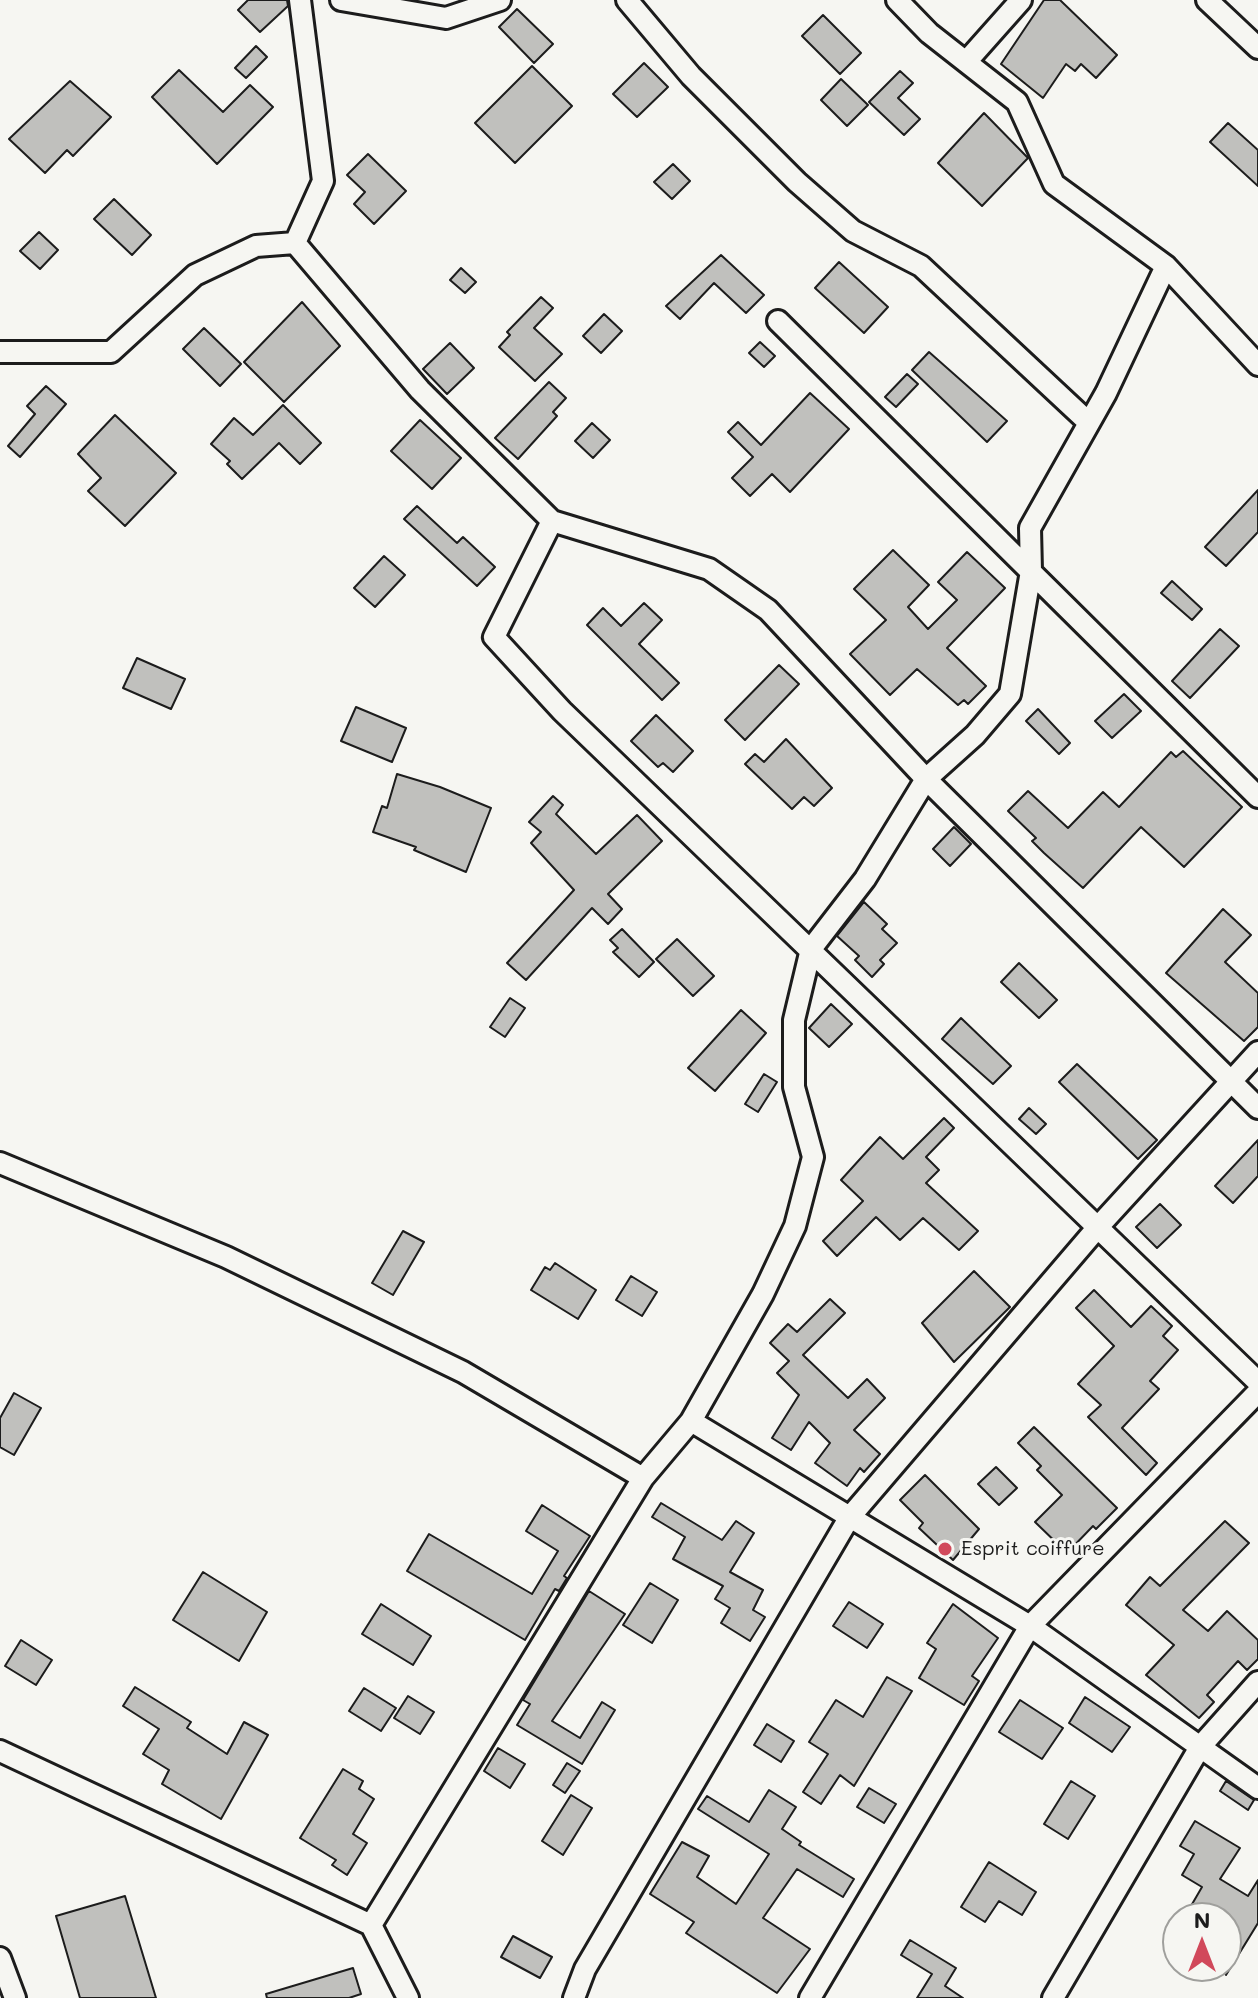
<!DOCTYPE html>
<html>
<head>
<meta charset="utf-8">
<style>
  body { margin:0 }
  #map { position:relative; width:1258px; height:1998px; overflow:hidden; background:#f6f6f2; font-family:Mali,sans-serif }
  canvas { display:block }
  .north { position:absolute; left:1162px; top:1902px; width:80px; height:80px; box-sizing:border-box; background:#f6f6f2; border:2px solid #9f9f9c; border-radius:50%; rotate:0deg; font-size:22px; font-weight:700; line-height:32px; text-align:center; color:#1c1c1c }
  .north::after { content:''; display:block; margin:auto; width:28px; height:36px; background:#d1495b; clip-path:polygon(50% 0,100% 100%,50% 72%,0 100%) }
</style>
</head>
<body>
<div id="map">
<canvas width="1258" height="1998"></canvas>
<div class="north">N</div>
</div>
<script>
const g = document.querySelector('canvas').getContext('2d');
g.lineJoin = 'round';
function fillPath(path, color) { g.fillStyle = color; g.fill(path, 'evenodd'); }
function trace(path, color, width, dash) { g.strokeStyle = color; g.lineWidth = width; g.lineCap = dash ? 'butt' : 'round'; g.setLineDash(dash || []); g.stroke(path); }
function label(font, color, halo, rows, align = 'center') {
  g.font = font + ' Mali,sans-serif'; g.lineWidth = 6; g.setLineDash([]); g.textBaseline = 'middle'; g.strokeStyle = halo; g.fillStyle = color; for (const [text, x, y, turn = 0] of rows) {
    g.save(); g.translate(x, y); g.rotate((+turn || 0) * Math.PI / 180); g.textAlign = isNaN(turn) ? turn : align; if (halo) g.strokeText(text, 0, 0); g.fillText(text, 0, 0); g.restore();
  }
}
const building = new Path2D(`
  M248,0H287L288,6L260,32L238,10Z
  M1044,0H1060L1117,55L1096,78L1081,64L1075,71L1066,64L1043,98L1001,64Z
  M517,9L553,44L534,63L499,27Z
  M823,15L861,53L840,74L802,36Z
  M256,46L267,57L246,78L235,68Z
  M644,63L668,87L637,117L613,94Z
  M532,66L572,106L515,163L475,123Z
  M179,70L223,112L250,85L273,107L217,164L152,97Z
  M900,71L913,83L898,98L920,119L904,135L869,102Z
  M841,79L868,105L847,126L821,100Z
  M70,81L111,117L73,156L67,150L45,173L9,139Z
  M984,113L1028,158L982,206L938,163Z
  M1228,123L1258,150V186L1210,142Z
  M368,154L406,191L374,224L354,204L365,192L347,175Z
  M673,164L690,181L672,199L654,182Z
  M114,199L151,235L132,255L94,219Z
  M39,232L58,250L40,269L20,251Z
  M721,255L764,295L746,313L714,283L680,319L666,306Z
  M839,262L888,307L864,333L815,288Z
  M461,268L476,282L465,293L450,280Z
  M541,297L553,308L534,328L562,354L535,381L499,347L510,335L507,332Z
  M302,302L340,346L284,402L244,362Z
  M604,314L622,331L601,353L583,336Z
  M204,328L241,364L220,386L183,349Z
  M760,342L775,356L764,367L749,353Z
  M450,343L474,368L447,394L423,369Z
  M929,352L1007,421L987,442L912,370Z
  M907,374L918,384L896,407L885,397Z
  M549,382L566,398L553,412L557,416L518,459L495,438Z
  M46,386L66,404L20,457L8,446L35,414L27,406Z
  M810,393L849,429L790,492L772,474L750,496L732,478L753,457L728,432L738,422L761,445Z
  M283,405L321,443L300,464L279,443L242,479L227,464L230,461L211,444L234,418L253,435Z
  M115,415L176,473L125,526L88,491L101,478L78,454Z
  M420,420L461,458L432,489L391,451Z
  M592,423L610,440L593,458L575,441Z
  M1258,490V532L1226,566L1205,547Z
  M417,506L457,543L463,537L495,567L477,586L404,519Z
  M893,550L929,585L908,607L928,629L957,600L938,582L967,552L1005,588L947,648L986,686L968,704L964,700L958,705L917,669L890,695L850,654L886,620L854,589Z
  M384,556L405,575L375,607L354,588Z
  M1172,581L1202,609L1192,620L1161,593Z
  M644,603L662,620L639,644L679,683L662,700L587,625L603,608L621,626Z
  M1220,629L1239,646L1190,698L1172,681Z
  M137,658L185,679L171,709L123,688Z
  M779,665L799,684L745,740L725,720Z
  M1124,694L1141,711L1112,738L1095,721Z
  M356,707L406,728L392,762L341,741Z
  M1038,709L1070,743L1059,754L1026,721Z
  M656,715L693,751L673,772L663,763L658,767L631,741Z
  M786,739L832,788L814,806L804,797L792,809L745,764L755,754L764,762Z
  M1183,751L1242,807L1184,867L1141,827L1083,888L1044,853L1032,841L1036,838L1008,811L1028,791L1068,828L1103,792L1119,807L1171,752L1176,757Z
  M397,774L440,787L491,808L466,872L414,850L416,847L373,832L382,806L387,808Z
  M553,796L563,805L556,814L596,854L637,815L662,841L608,894L622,909L608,924L592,908L526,980L507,963L574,890L531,843L541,832L529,822Z
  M954,827L971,844L950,866L933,849Z
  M864,902L887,924L882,929L897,943L880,960L884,964L872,977L855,960L859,956L837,936Z
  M1223,909L1251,935L1225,962L1258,993V1027L1244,1041L1166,973Z
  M622,929L654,962L639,977L613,952L618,948L610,940Z
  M677,939L714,976L693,996L656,959Z
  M1019,963L1057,1000L1039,1018L1001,982Z
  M510,998L525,1008L505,1037L490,1027Z
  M831,1004L852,1024L829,1047L809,1028Z
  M741,1010L766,1033L715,1091L688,1068Z
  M961,1018L1011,1066L993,1084L942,1039Z
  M1077,1064L1157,1140L1138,1159L1059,1082Z
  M764,1074L777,1082L758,1112L745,1104Z
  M1029,1108L1046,1124L1036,1134L1019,1119Z
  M944,1118L954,1128L926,1157L939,1170L926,1183L978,1231L959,1250L923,1218L900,1240L876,1217L837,1256L823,1241L863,1201L841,1180L880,1137L903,1159Z
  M1258,1140V1176L1233,1203L1215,1186Z
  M1160,1204L1181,1225L1157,1248L1136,1227Z
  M403,1231L424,1242L393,1295L372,1283Z
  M555,1263L596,1290L578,1319L531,1290L545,1267L550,1270Z
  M974,1271L1010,1307L954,1362L922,1323Z
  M631,1276L657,1292L642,1316L616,1300Z
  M1094,1290L1131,1327L1151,1306L1172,1326L1163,1336L1178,1350L1150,1381L1159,1389L1122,1428L1157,1463L1146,1475L1088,1417L1101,1405L1078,1384L1114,1346L1076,1308Z
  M830,1299L845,1313L803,1355L848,1398L867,1379L885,1398L854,1430L880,1454L864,1472L860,1468L847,1486L815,1463L830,1443L809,1422L791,1450L772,1438L799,1395L777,1373L789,1361L770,1343L788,1324L797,1332Z
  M14,1393L41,1408L14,1455L0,1447V1418Z
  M1034,1427L1117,1508L1096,1529L1093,1526L1067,1553L1035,1522L1062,1495L1037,1470L1041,1466L1018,1443Z
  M996,1467L1017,1488L999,1505L978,1484Z
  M925,1475L979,1529L953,1560L919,1528L923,1523L900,1500Z
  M661,1503L722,1540L736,1521L754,1533L730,1572L763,1590L753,1610L765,1617L750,1641L721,1623L730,1608L715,1599L723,1586L673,1559L685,1537L652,1517Z
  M542,1505L590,1536L564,1576L567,1578L559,1591L555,1589L525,1640L407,1571L429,1534L532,1594L558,1551L526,1531Z
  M1225,1521L1249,1543L1183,1610L1208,1631L1227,1611L1258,1640V1659L1247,1670L1238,1661L1207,1695L1214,1702L1199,1718L1146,1675L1174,1645L1126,1605L1150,1577L1160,1586Z
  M203,1572L267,1612L239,1661L173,1620Z
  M650,1583L678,1600L652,1643L623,1625Z
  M589,1591L625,1614L552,1721L580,1738L602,1702L615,1710L582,1764L517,1725L530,1704L523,1700Z
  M849,1602L883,1624L867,1648L833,1626Z
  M381,1604L431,1636L413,1665L362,1634Z
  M953,1604L998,1638L972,1676L979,1681L964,1705L919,1678L936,1649L927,1643Z
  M21,1640L52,1660L36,1685L5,1666Z
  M887,1677L912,1691L854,1786L840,1775L821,1804L803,1792L828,1754L809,1742L836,1700L863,1717Z
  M135,1687L191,1722L187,1728L227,1754L244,1722L268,1735L221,1819L162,1784L169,1770L143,1754L159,1729L123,1706Z
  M364,1688L396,1708L381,1731L349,1711Z
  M408,1696L434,1712L420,1734L394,1718Z
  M1085,1697L1130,1727L1112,1752L1069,1723Z
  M1020,1700L1063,1728L1042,1759L999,1732Z
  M767,1724L794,1741L781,1762L754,1745Z
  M498,1748L525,1764L510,1788L484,1771Z
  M567,1763L580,1771L565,1793L553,1785Z
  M343,1769L363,1781L359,1789L374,1799L353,1834L367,1843L347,1875L332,1865L336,1860L300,1838Z
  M1071,1781L1095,1796L1068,1839L1044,1824Z
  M1226,1781L1254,1800L1248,1810L1220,1791Z
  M869,1788L896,1804L884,1823L857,1807Z
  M769,1790L796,1807L782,1829L801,1842L799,1845L854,1879L843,1897L797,1869L763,1918L810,1949L777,1993L686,1933L694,1922L650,1894L682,1842L709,1856L697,1877L736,1904L769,1854L698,1809L707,1796L749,1822Z
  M571,1795L592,1808L563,1855L542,1841Z
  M1195,1821L1240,1848L1220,1879L1248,1896L1258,1880V1923L1226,1975V1918H1184L1202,1887L1182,1875L1194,1854L1180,1846Z
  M989,1862L1036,1892L1022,1915L999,1901L985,1922L961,1907Z
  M125,1896L156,1998H80L56,1916Z
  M513,1936L552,1957L540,1978L501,1957Z
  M910,1940L956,1968L945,1986L963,1998H917L932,1974L901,1955Z
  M353,1968L361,1994L349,1998H267L266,1994Z`);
fillPath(building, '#c0c0bd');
trace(building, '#1c1c1c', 2);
const minor = new Path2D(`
  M341,0L446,18L500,0
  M627,0L691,76L797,182L853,231L921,266L1087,421
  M897,0L929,33L1017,102L1054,184L1166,266L1258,365
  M1207,0L1258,48
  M966,62L1021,0
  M295,243L420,390L552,521L709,569L768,610L926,779L1258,1108
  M295,243L323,181L300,0
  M778,321L1258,797
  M0,352H111L195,275L256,246L295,243
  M552,521L494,637L562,711L1258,1382
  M0,1163L226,1257L463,1372L643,1478
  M691,1421L1030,1626L1258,1788
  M0,1751L371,1925L408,1998
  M371,1925L643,1478L691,1421L763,1294L795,1226L813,1157L794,1087V1020L811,949L865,879L926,779L975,735L1010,694L1031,571L1030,528L1106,393L1166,266
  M0,1958L15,1998
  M574,1998L585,1969L849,1518L1098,1227L1258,1052
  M810,1998L1030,1626L1258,1392
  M1053,1998L1200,1747L1258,1682`);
trace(minor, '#1c1c1c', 26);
trace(minor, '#f6f6f2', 20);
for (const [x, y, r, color] of [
  [945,1549,8,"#d1495b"]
]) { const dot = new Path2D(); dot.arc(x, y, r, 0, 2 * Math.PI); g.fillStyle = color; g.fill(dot); trace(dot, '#f6f6f2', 3); }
label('20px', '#1c1c1c', '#f6f6f2', [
  ["Esprit coiffure",961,1549]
], 'left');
</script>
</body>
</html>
